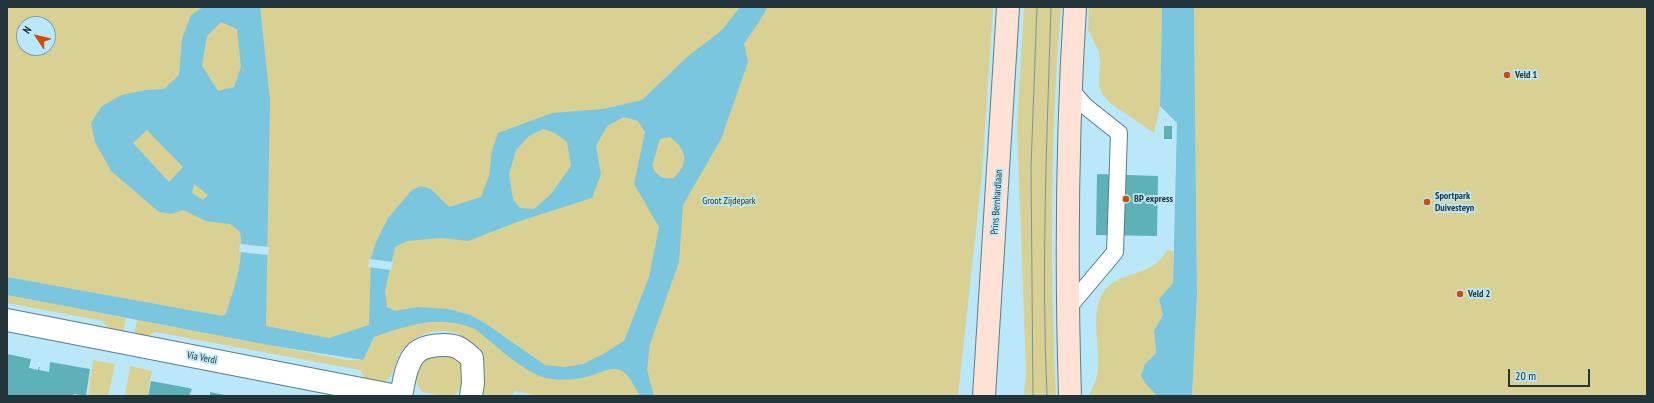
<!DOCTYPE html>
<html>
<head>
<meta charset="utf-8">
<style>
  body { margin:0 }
  #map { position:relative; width:1654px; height:403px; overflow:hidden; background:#bbe8f8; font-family:"PT Sans Narrow",sans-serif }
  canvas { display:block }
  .frame { position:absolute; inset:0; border:8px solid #23353b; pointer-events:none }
  .north { position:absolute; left:16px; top:16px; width:40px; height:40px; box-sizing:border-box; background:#bbe8f8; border:1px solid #7ea0ac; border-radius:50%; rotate:305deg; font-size:11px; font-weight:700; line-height:16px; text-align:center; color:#23353b }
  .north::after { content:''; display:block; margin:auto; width:14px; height:18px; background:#d04c00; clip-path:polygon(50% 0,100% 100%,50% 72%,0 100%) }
  .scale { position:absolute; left:1508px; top:369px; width:82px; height:18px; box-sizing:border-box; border:2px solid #23353b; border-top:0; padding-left:5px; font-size:12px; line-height:14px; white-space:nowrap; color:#23353b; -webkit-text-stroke:3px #bbe8f8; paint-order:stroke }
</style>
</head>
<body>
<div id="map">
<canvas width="1654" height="403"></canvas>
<div class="frame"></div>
<div class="north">N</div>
<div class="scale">20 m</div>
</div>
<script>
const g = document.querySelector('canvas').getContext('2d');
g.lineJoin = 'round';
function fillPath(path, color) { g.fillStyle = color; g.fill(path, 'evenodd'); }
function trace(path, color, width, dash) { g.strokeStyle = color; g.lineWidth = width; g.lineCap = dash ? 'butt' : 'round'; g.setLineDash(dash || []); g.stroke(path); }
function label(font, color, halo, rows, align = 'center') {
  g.font = font + ' "PT Sans Narrow",sans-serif'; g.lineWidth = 3.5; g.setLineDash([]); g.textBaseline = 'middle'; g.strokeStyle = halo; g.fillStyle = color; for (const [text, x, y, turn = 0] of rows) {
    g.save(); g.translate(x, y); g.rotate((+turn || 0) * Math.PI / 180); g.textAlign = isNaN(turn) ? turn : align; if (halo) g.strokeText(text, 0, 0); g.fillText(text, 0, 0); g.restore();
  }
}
fillPath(new Path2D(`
  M7,7H993L982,174L958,396H540L514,391L513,396H484C481,386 487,376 483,366C479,358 472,346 466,340C448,322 414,333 401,352C394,362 395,377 383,383L365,379L360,370L155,332L147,337L134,335L137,320L347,360H362L365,355L7,286ZM24,24H48V48H24Z
  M1024,7H1061C1050,136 1050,266 1056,396H1024L1026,372L1017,127Z
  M1089,7H1162L1160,106L1154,133L1110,103L1103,95L1099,86L1100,62L1099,52L1088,30Z
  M1194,7H1647V396H1192L1197,295Z
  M1167,250L1173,251V284L1159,299L1163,315L1154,330L1156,353L1145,364L1146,384L1157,396H1089C1092,388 1097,379 1098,370C1100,347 1089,309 1105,290C1122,269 1153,278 1167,250Z
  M7,295L126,318L123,333L109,330L103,321L7,303Z
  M442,352C447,354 453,356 457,359C468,368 464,389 453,396H442L422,392C413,380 416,374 420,360Z
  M93,360L115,364L108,396H88Z
  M130,366L152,371L147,396H125Z`), '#d9d193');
fillPath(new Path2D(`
  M203,7H260L270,100L266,326L329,338L369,325L371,258L376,242L388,218L412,190L421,186L431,189L449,207L481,197L489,176L492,150L498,133L552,113L603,109L642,100L687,57L722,30L740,7H767L764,14L744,44L748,62L721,139L683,205L679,262L650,344L647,370L654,396H640C635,388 630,376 622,371C611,365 597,375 586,377C573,380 559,381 546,378C524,373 493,343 475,329C438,314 409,325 374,337L363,360L268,345L7,295V277L222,316L226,314C234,287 245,260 240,232L230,224L206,221L183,210L170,214L159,212L111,171L95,142L91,123L102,106L122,95L145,90L164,89L179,75L182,39L191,15ZM221,22L237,29L241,67L234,87L218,91L202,66L207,36ZM624,117L638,121L645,132L634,184L659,227L649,277L624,341L605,353L583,364L564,367L545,365L485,323L470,315L449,309L417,307L395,311L387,307L385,291L395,247L407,241L442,238L468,241L520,221L592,198L601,174L596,146L607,126ZM543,129L555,133L567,142L571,166L551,194L534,209L520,208L513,199L509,174L516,150L529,136ZM147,130L183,167L169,182L133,143ZM670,137C678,143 688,154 683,165C682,169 677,174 674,178C662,180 657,176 652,166L660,139ZM194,184L208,195L203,200L192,193Z
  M1162,7H1194L1197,295L1192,396H1157L1146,384L1141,376L1145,364L1156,353L1154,330L1163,315L1159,299L1173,283L1177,123L1160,106Z`), '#7bc6df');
fillPath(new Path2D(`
  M240,244L269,247L268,255L239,252Z
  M369,259L393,262L391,270L368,267Z`), '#bbe8f8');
fillPath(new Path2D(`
  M1164,126H1172V139H1164Z
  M1097,174L1158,176L1157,236L1096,235Z
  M7,354L31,359L29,368L38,370L39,367H40L39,370L49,372L50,362L90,369L86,396L74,394L73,396H7Z
  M151,381L189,388L192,389L189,396H148Z
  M210,392L225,395V396H210Z`), '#5db1b7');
const service = new Path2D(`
  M1068,308L1115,252L1119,133L1085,106L1070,89`);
const minor = new Path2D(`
  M7,320L397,396
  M401,396C404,382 406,362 417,352C425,345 447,343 457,347C462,349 467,354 472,358L473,383L471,396`);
const secondary = new Path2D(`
  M984,396L1008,7
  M1070,396C1066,266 1067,136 1075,7`);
trace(service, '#547f8d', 18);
trace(minor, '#547f8d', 24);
trace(secondary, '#547f8d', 24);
trace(service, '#fff', 16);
trace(minor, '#fff', 22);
trace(secondary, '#ffe1d5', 22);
trace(new Path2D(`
  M1033,396L1031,167L1037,7
  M1047,396C1041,266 1047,137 1051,7`), '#7696a2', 1);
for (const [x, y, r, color] of [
  [1507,75,4,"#d04c00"],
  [1126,199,4,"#d04c00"],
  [1427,202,4,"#d04c00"],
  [1460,294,4,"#d04c00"]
]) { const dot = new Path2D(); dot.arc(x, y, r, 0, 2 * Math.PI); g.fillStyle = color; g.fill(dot); trace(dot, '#bbe8f8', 1.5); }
label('bold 10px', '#23353b', '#bbe8f8', [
  ["Veld 1",1515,75],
  ["Sportpark",1435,196],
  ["Duivesteyn",1435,208],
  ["BP express",1134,199],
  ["Veld 2",1468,294]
], 'left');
label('10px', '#393300', '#bbe8f8', [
  ["Groot Zijdepark",729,201]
]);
label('10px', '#23353b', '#bbe8f8', [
  ["Prins Bernhardlaan",997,202,-86],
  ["Via Verdi",202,358,11]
]);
</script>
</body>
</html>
